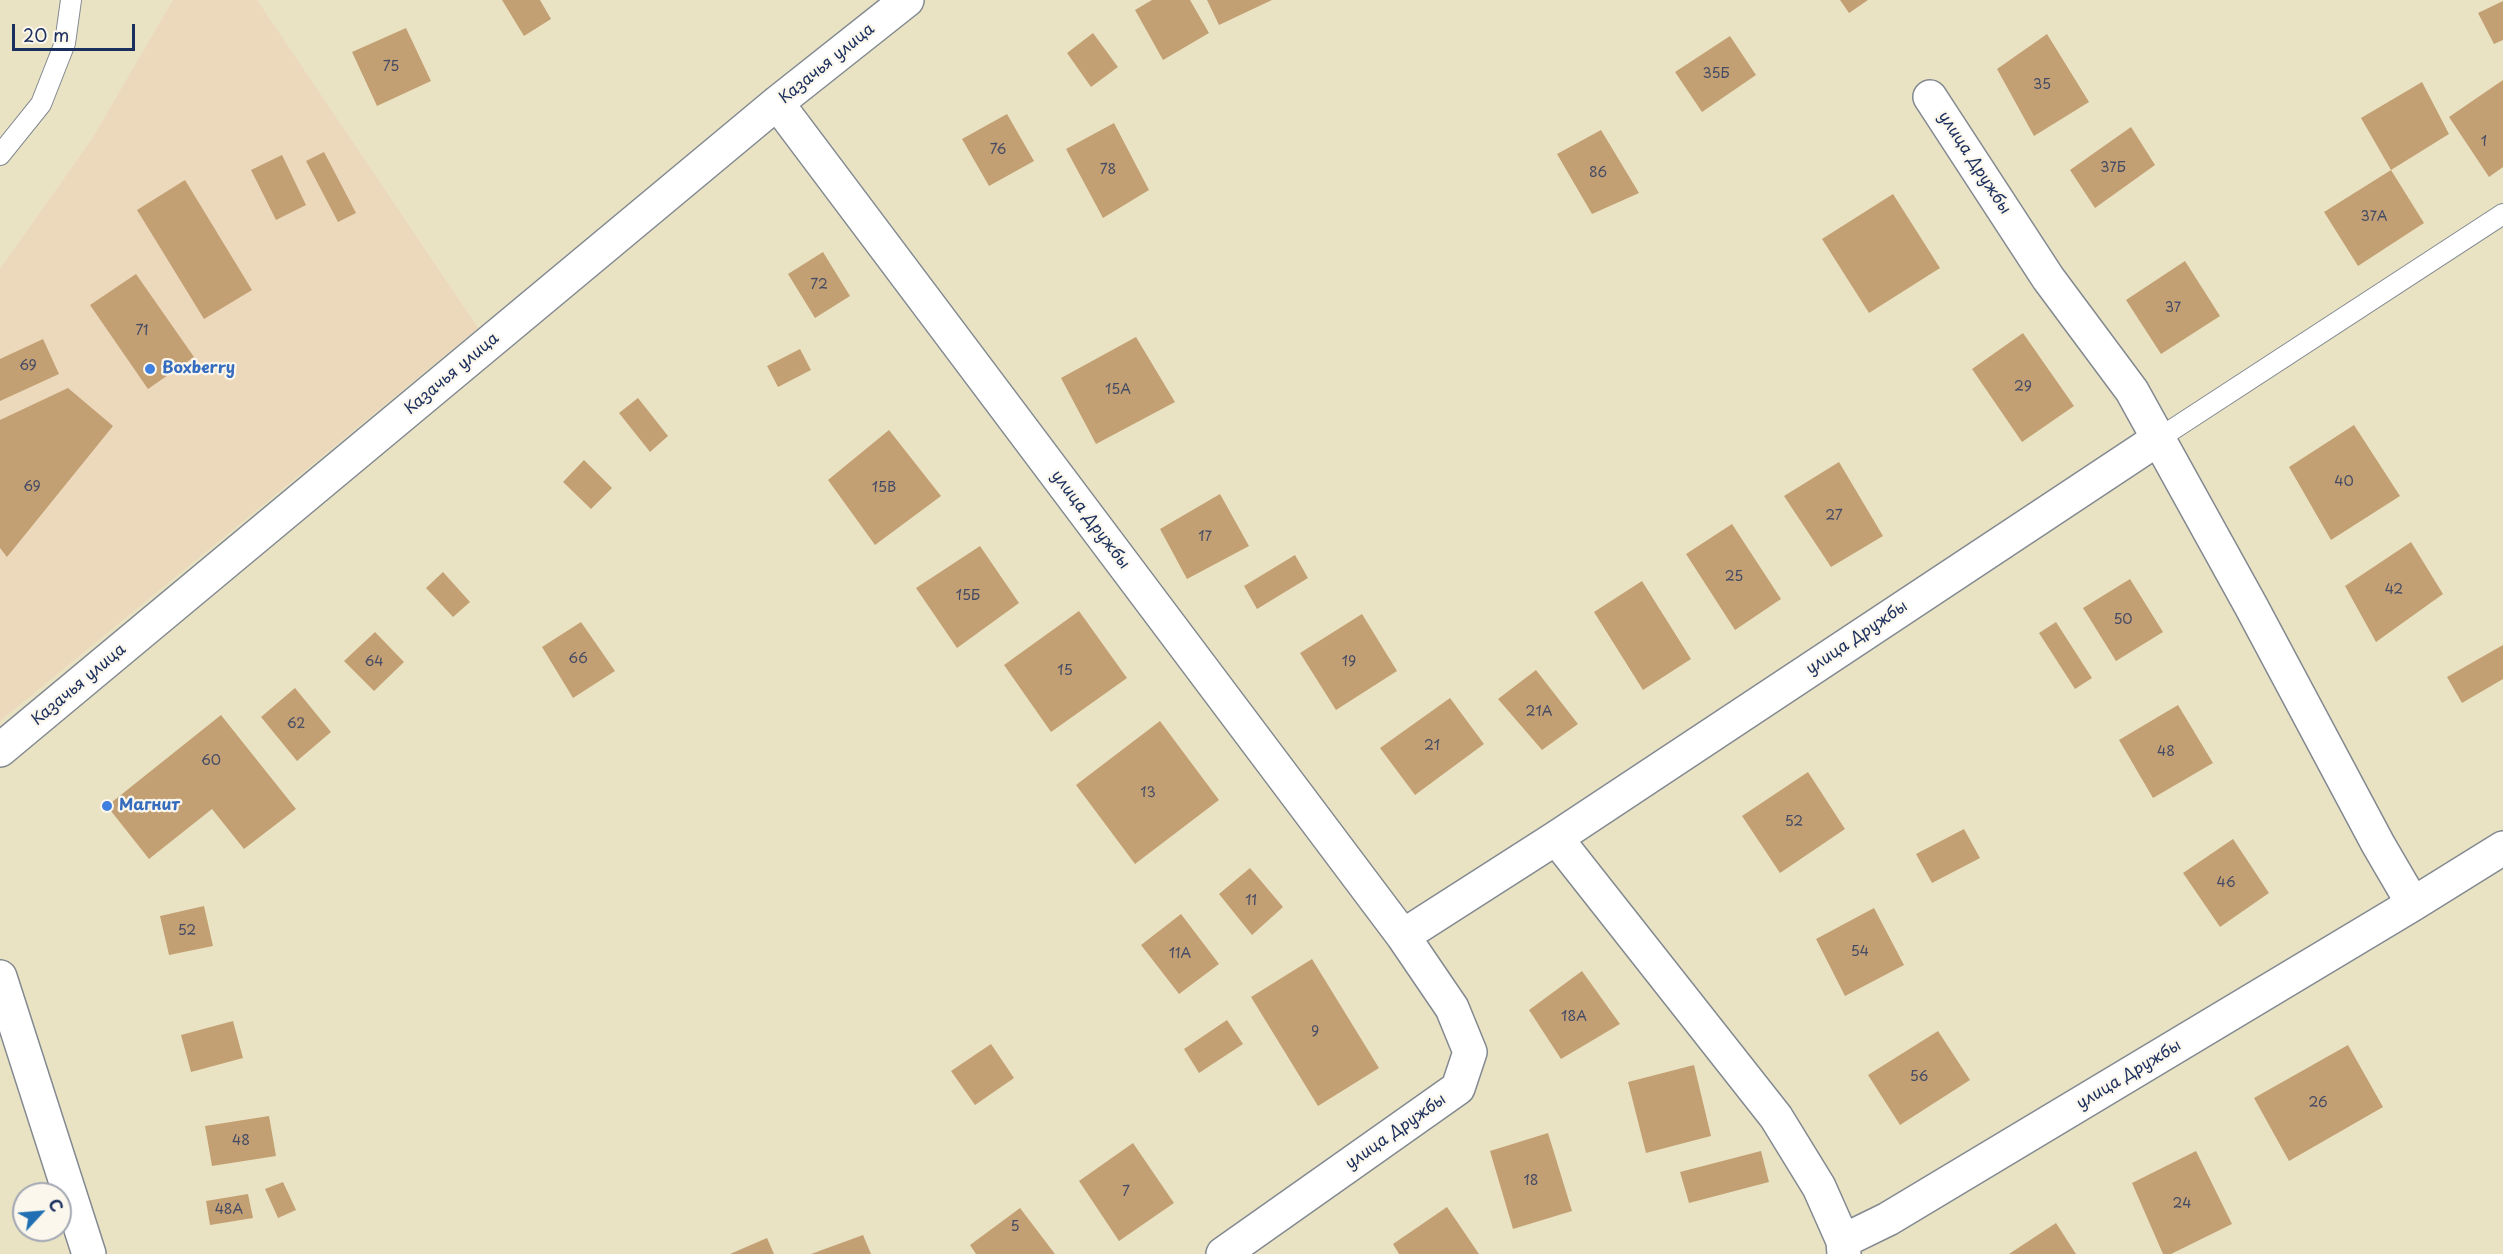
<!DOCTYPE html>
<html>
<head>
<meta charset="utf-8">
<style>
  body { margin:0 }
  #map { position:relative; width:2503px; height:1254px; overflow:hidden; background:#eae3c3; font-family:"Playpen Sans",sans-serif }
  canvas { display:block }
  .north { position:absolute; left:12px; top:1182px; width:60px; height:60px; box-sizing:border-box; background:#fbf7ec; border:2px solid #a1a7b3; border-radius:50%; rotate:64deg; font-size:16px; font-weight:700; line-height:24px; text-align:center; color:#1b2f5e }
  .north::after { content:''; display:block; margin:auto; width:21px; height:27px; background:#1f6fb2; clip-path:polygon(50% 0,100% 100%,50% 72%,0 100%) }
  .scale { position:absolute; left:12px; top:24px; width:123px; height:27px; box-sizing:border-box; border:3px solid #1b2f5e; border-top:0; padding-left:8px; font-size:18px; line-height:21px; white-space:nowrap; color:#1b2f5e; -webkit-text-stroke:4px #fbf7ec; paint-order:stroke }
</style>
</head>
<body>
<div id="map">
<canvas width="2503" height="1254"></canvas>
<div class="north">С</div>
<div class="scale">20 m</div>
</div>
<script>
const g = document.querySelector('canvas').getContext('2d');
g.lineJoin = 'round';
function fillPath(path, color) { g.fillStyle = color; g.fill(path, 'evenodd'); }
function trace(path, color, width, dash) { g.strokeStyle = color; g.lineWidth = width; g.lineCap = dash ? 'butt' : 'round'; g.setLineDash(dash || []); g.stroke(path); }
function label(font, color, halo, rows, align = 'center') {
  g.font = font + ' "Playpen Sans",sans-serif'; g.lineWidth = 4.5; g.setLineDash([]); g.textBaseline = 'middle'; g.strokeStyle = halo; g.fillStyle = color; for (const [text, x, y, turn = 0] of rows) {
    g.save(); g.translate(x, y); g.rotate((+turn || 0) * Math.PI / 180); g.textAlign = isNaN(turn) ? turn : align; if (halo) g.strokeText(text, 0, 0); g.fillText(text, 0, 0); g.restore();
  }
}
fillPath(new Path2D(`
  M173,0H257L478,328L0,721V269L92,139Z`), '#ecd8ba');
fillPath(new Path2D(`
  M502,0H540L551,19L524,36Z
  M1152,0H1190L1209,33L1163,60L1135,10Z
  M1207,0H1272L1219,25Z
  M1840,0H1868L1849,13Z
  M2503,1V40L2494,44L2478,13Z
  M406,28L431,81L377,106L352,52Z
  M1093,33L1118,67L1091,87L1067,53Z
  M2047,34L2089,102L2034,136L1997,69Z
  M1730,36L1756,75L1702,112L1675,72Z
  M2503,80V167L2489,177L2449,117Z
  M2422,82L2449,134L2391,170L2361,118Z
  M1007,114L1034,161L989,186L962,139Z
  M1114,123L1149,190L1103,218L1066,149Z
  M2131,127L2155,165L2095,208L2070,170Z
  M1601,130L1639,193L1592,214L1557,154Z
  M324,152L356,213L338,222L306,161Z
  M282,155L306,205L276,220L251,170Z
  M2391,170L2424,223L2358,266L2324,212Z
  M185,180L252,290L204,319L137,210Z
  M1893,194L1940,268L1869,313L1822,239Z
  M823,252L850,296L815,318L788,274Z
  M2185,261L2220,316L2161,354L2126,300Z
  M136,274L194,357L148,389L90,305Z
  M2023,333L2074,406L2022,442L1972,369Z
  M1136,337L1175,402L1096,444L1061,378Z
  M43,339L59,374L0,401V359Z
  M800,349L811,370L778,387L767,366Z
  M68,388L113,426L7,557L0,548V420Z
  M638,398L668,436L650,452L619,413Z
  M2354,425L2400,496L2331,540L2289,467Z
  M889,430L941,496L875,545L828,480Z
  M584,460L612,488L591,509L563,482Z
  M1839,462L1883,536L1831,567L1784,496Z
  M1220,494L1249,546L1187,579L1160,529Z
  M1732,524L1781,599L1735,630L1686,554Z
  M2411,542L2443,594L2376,642L2345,586Z
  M980,546L1019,603L957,648L916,588Z
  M1295,555L1308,578L1257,609L1244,586Z
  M443,572L470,602L453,617L426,588Z
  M2130,579L2163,632L2116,661L2083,608Z
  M1642,581L1691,659L1643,690L1594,612Z
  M1079,611L1127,678L1051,732L1004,665Z
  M1362,614L1397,671L1336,710L1300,653Z
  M581,622L615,671L573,698L542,647Z
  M2056,622L2092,678L2075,689L2039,633Z
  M375,632L404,662L374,691L344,661Z
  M2503,645V679L2462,703L2447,677Z
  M1536,670L1578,724L1542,750L1498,699Z
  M295,688L331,732L297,761L261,717Z
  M1450,698L1484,744L1415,795L1380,748Z
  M2178,705L2213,763L2153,798L2119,740Z
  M221,715L296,809L244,849L212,809L149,859L107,806Z
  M1160,721L1219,800L1135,864L1076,785Z
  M1808,772L1845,829L1780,873L1742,816Z
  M1964,829L1980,858L1932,883L1916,854Z
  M2233,839L2269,893L2220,927L2183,873Z
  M1250,868L1283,907L1252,935L1219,894Z
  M204,906L213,946L169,955L160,916Z
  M1874,908L1904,965L1845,996L1816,939Z
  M1181,914L1219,964L1179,994L1141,945Z
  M1312,959L1379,1068L1318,1106L1251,997Z
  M1582,971L1620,1024L1561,1059L1529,1010Z
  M1227,1020L1243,1044L1199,1073L1184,1049Z
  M233,1021L243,1058L191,1072L181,1035Z
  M1938,1031L1970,1080L1900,1125L1868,1075Z
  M991,1044L1014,1078L975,1105L951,1071Z
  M2348,1045L2383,1107L2289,1161L2254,1098Z
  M1694,1065L1711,1136L1646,1153L1628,1082Z
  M269,1116L276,1156L212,1166L205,1126Z
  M1548,1133L1572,1211L1513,1229L1490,1151Z
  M1133,1143L1174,1203L1119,1241L1079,1181Z
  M1761,1151L1769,1182L1689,1203L1680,1172Z
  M2196,1151L2232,1224L2171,1254H2163L2132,1183Z
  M283,1182L296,1210L278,1218L265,1189Z
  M248,1194L253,1218L210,1225L206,1201Z
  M1447,1207L1479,1254H1399L1393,1244Z
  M1020,1208L1055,1254H976L970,1245Z
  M2056,1223L2076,1254H2009Z
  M863,1235L871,1254H811Z
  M767,1238L774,1254H730Z`), '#c3a074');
const service = new Path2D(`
  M0,155L41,104L65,43L71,0
  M2158,439L2503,214`);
const minor = new Path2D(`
  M1930,97L2048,278L2132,391L2251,606L2378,844L2413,904
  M777,103L1403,936L1452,1008L1470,1052L1458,1088L1223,1254
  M0,750L777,103L907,0
  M1556,838L1776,1117L1819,1187L1843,1241L1844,1254
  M1403,936L1556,838L2158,439
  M0,977L89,1254
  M1843,1241L1888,1219L2413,904L2503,848`);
trace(service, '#828990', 22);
trace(minor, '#828990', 36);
trace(service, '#fff', 20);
trace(minor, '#fff', 33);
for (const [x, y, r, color] of [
  [150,369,6,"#3f7fe0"],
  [107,806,6,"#3f7fe0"]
]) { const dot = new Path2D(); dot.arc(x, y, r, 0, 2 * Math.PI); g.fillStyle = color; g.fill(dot); trace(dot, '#fbf7ec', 2); }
label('14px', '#454b64', null, [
  ["75",391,67],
  ["35Б",1716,74],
  ["35",2042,85],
  ["1",2484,142],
  ["76",998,150],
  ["37Б",2113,168],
  ["78",1108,170],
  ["86",1598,173],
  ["37А",2374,217],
  ["72",819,285],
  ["37",2173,308],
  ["71",142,331],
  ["69",28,366],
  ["29",2023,387],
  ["15А",1118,390],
  ["40",2344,482],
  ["69",32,487],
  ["15В",884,488],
  ["27",1834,516],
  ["17",1205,537],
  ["25",1734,577],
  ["42",2394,590],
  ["15Б",968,596],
  ["50",2123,620],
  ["66",578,659],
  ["64",374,662],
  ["19",1349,662],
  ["15",1065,671],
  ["21А",1539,712],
  ["62",296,724],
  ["21",1432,746],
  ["48",2166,752],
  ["60",211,761],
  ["13",1148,793],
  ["52",1794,822],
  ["46",2226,883],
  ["11",1251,901],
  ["52",187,931],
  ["54",1860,952],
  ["11А",1180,954],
  ["18А",1574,1017],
  ["9",1315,1032],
  ["56",1919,1077],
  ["26",2318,1103],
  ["48",241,1141],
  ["18",1531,1181],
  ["7",1126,1192],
  ["24",2182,1204],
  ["48А",229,1210],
  ["5",1015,1227]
]);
label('16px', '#1b2f5e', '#fbf7ec', [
  ["Казачья улица",827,64,-39],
  ["улица Дружбы",1974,163,57],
  ["Казачья улица",452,374,-40],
  ["улица Дружбы",1090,520,53],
  ["улица Дружбы",1857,638,-34],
  ["Казачья улица",79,685,-40],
  ["улица Дружбы",2129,1075,-31],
  ["улица Дружбы",1396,1132,-35]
]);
label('bold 16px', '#366cbe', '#fbf7ec', [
  ["Boxberry",162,369],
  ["Магнит",119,806]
], 'left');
</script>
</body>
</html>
